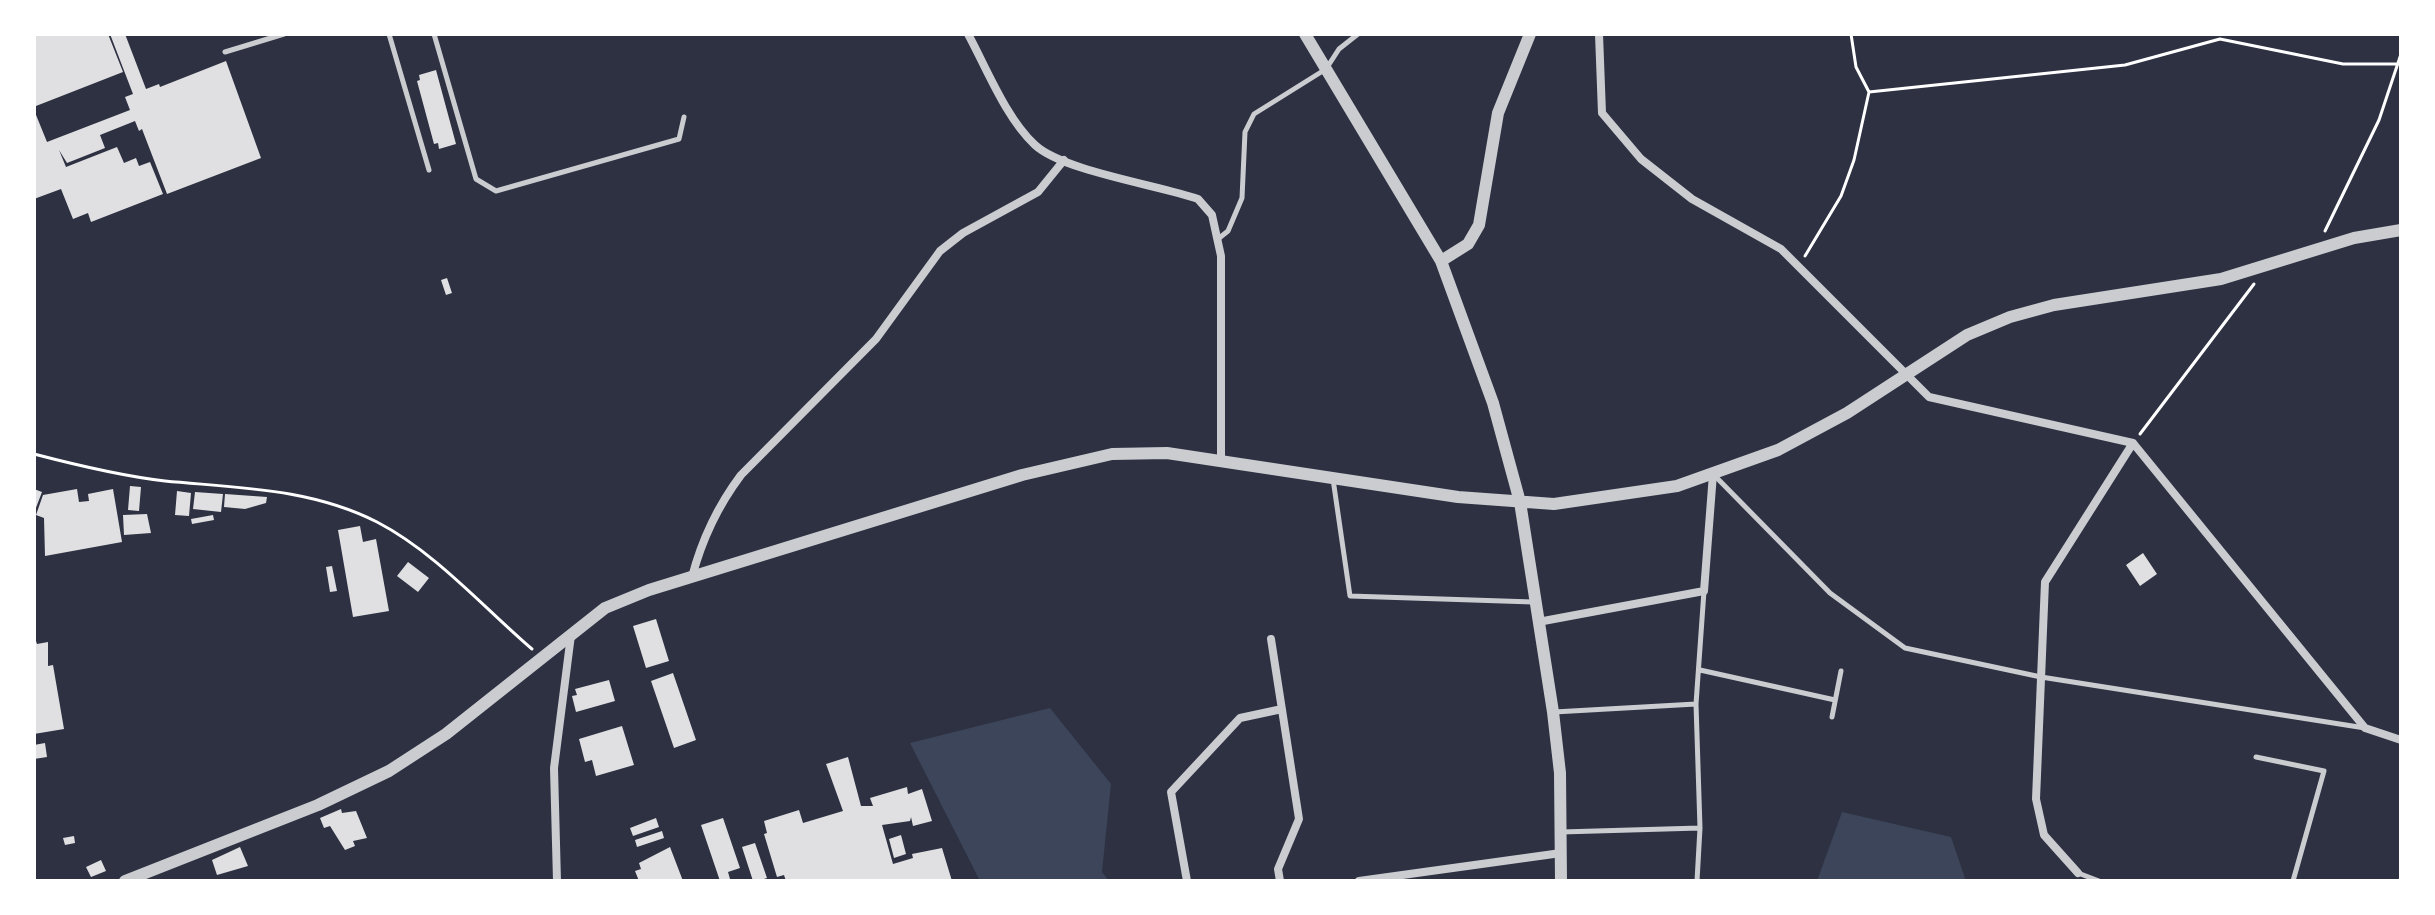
<!DOCTYPE html>
<html>
<head>
<meta charset="utf-8">
<style>
  body { margin:0 }
  #map { position:relative; width:2435px; height:915px; overflow:hidden; background:#2d3142; font-family:"Golos Text",sans-serif }
  canvas { display:block }
  .frame { position:absolute; inset:0; border:36px solid #fff; pointer-events:none }
</style>
</head>
<body>
<div id="map">
<canvas width="2435" height="915"></canvas>
<div class="frame"></div>
</div>
<script>
const g = document.querySelector('canvas').getContext('2d');
g.lineJoin = 'round';
function fillPath(path, color) { g.fillStyle = color; g.fill(path, 'evenodd'); }
function trace(path, color, width, dash) { g.strokeStyle = color; g.lineWidth = width; g.lineCap = dash ? 'butt' : 'round'; g.setLineDash(dash || []); g.stroke(path); }
fillPath(new Path2D(`
  M1050,708L1111,784L1102,872L1109,881H980L910,743Z
  M1842,812L1951,837L1966,881H1817Z`), '#3c4559');
fillPath(new Path2D(`
  M34,34H108L123,72L36,106Z
  M110,34H125L146,89L159,84L160,87L226,61L261,158L167,194L142,129L139,131L135,121L100,135L105,148L67,163L59,150L66,167L117,147L124,163L136,158L139,166L150,162L163,194L91,222L88,213L73,219L61,189L34,199V110L47,142L130,110L125,97L133,94Z
  M436,70L456,144L439,149L438,143L434,144L417,81L420,80L419,75Z
  M447,278L452,293L446,295L441,280Z
  M130,486L141,487L139,511L128,510Z
  M34,489L42,492L34,513Z
  M77,489L79,502L89,501L88,494L113,489L122,542L45,556L44,518L36,515L43,495Z
  M177,491L191,493L189,516L175,515Z
  M195,492L223,494L221,512L193,509Z
  M225,494L267,497L266,503L245,509L224,507Z
  M147,514L151,533L124,535L123,515Z
  M213,515L214,520L192,524L191,519Z
  M360,526L363,542L376,539L389,611L353,617L338,530Z
  M2143,553L2157,574L2140,586L2126,565Z
  M408,562L429,578L418,592L397,576Z
  M332,566L337,591L330,592L326,567Z
  M656,619L669,661L646,668L633,626Z
  M34,635L37,644L48,642V666L53,665L64,729L34,734Z
  M673,673L696,740L674,748L651,681Z
  M609,680L615,701L576,712L572,696L577,695L575,689Z
  M622,726L634,765L596,776L592,760L585,762L579,739Z
  M45,743L47,757L34,759V745Z
  M848,757L861,806H873L870,798L907,787L908,794L922,789L932,821L913,826L911,817L910,821L882,825L893,864L913,858L912,854L942,848L952,881H786L784,875L777,877L764,834L767,833L764,821L799,810L803,823L843,811L826,764Z
  M341,809L342,813L356,811L367,838L353,841L355,846L345,850L330,826L324,828L320,818Z
  M656,818L659,827L633,836L630,828Z
  M723,818L740,868L728,872L730,879L720,881L701,825Z
  M662,831L664,838L637,847L635,840Z
  M901,835L906,854L894,858L889,839Z
  M74,836L75,843L65,845L63,838Z
  M755,843L767,878L758,881H753L742,847Z
  M240,847L248,866L217,875L212,860Z
  M670,847L683,881H639L635,871L641,869L639,863Z
  M101,860L106,871L91,877L86,867Z`), '#e0e0e3');
trace(new Path2D(`
  M1869,92L2125,65L2220,39L2343,64H2397
  M2325,231L2379,120L2401,54
  M1805,256L1841,196L1854,160L1869,92L1856,67L1851,34
  M2140,434L2254,284
  M34,454C76,465 122,476 165,481C238,488 310,488 377,522C435,552 483,607 532,649`), '#fff', 3);
trace(new Path2D(`
  M389,34L429,170
  M434,34L476,179L496,191L679,139L684,117
  M225,52L284,34
  M1218,239L1228,231L1242,198L1245,132L1254,114L1326,69L1339,49L1358,34
  M1714,475L1830,593L1905,648L2041,677L2365,728
  M1333,479L1350,596L1533,602
  M1700,670L1835,700
  M1554,712L1696,704
  M1832,717L1841,671
  M2256,757L2324,771L2293,881
  M1561,832L1700,828
  M2078,873L2099,881
  M1697,881L1700,828L1696,704L1704,591
  M2400,881L2401,880`), '#caccd0', 5);
trace(new Path2D(`
  M968,34C987,69 1006,118 1035,145C1063,171 1158,185 1198,199L1212,215L1221,256V460
  M1599,34L1602,113L1641,159L1692,199L1781,249L1929,397L2133,443L2365,728L2401,740
  M692,577C702,539 717,507 741,475L876,339L940,251L963,233L1038,192L1064,160
  M1538,622L1704,591L1713,474
  M1271,639L1299,819L1278,869L1280,881
  M2078,873L2044,835L2036,799L2045,582L2133,443
  M557,881L554,768L571,635
  M1187,881L1171,792L1240,718L1282,709
  M1359,881L1561,853`), '#caccd0', 8);
trace(new Path2D(`
  M1305,34L1441,261L1493,403L1520,502L1553,712L1560,773L1561,881
  M1441,261L1468,244L1479,225L1498,113L1530,34
  M125,881L318,805L389,771L446,734L605,608L649,590L1022,475L1112,454L1167,453L1458,497L1554,504L1677,486L1778,450L1847,413L1967,335L2010,317L2054,305L2221,279L2354,238L2401,230`), '#caccd0', 12);
</script>
</body>
</html>
